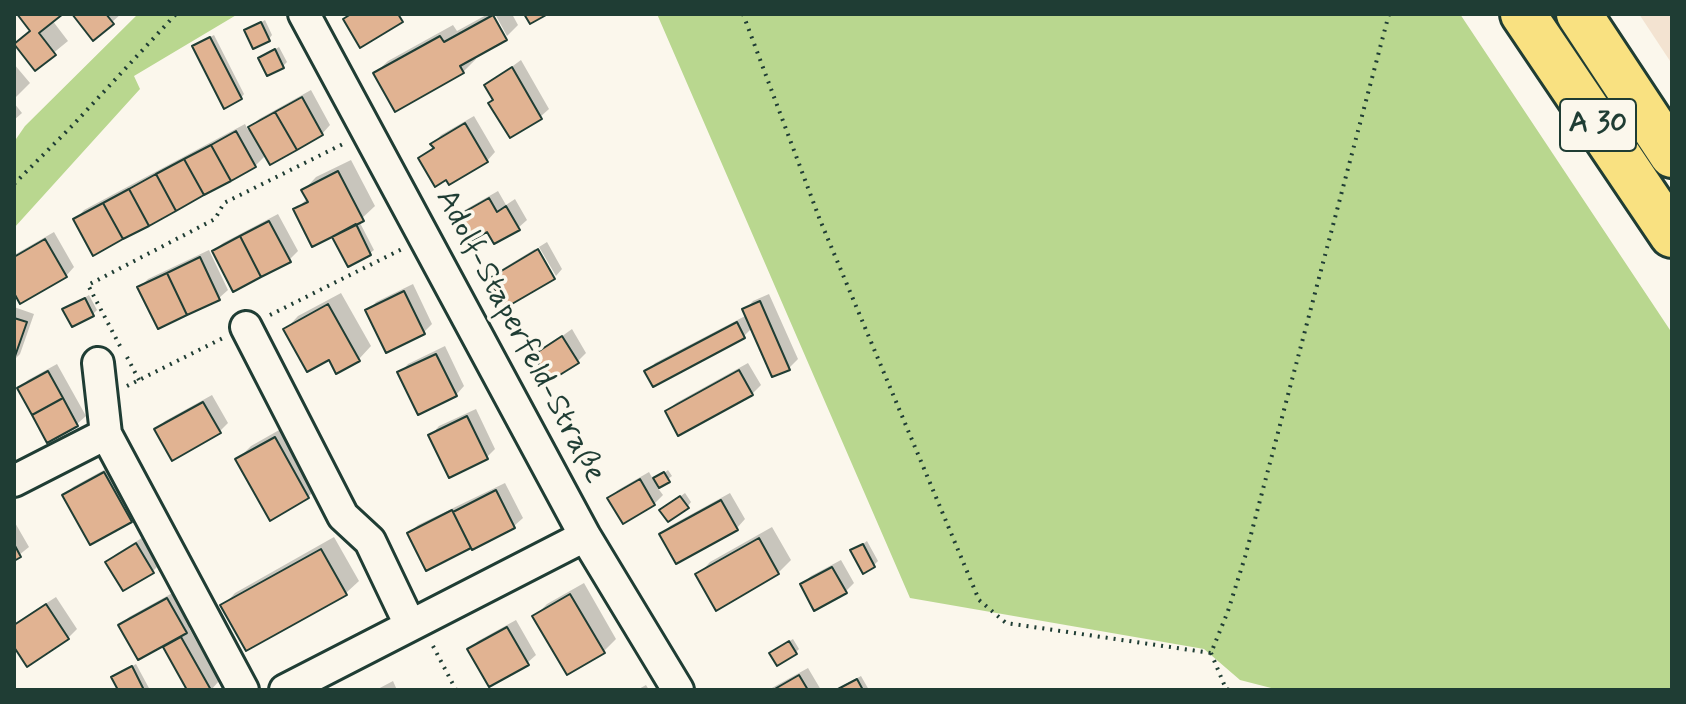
<!DOCTYPE html>
<html>
<head>
<meta charset="utf-8">
<style>
  body { margin:0 }
  #map { position:relative; width:1686px; height:704px; overflow:hidden; background:#fbf7ec; font-family:Mynerve,sans-serif }
  canvas { display:block }
  .frame { position:absolute; inset:0; border:16px solid #1f3d34; pointer-events:none }
</style>
</head>
<body>
<div id="map">
<canvas width="1686" height="704"></canvas>
<div class="frame"></div>
</div>
<script>
const g = document.querySelector('canvas').getContext('2d');
g.lineJoin = 'round';
function fillPath(path, color) { g.fillStyle = color; g.fill(path, 'evenodd'); }
function trace(path, color, width, dash) { g.strokeStyle = color; g.lineWidth = width; g.lineCap = dash ? 'butt' : 'round'; g.setLineDash(dash || []); g.stroke(path); }
function label(font, color, halo, rows, align = 'center') {
  g.font = font + ' Mynerve,sans-serif'; g.lineWidth = 7; g.setLineDash([]); g.textBaseline = 'middle'; g.strokeStyle = halo; g.fillStyle = color; for (const [text, x, y, turn = 0] of rows) {
    g.save(); g.translate(x, y); g.rotate((+turn || 0) * Math.PI / 180); g.textAlign = isNaN(turn) ? turn : align; if (halo) g.strokeText(text, 0, 0); g.fillText(text, 0, 0); g.restore();
  }
}
fillPath(new Path2D(`
  M1639,14H1672V64Z`), '#f3e3d1');
fillPath(new Path2D(`
  M138,14H238L134,76L140,89L14,228V142L25,126Z
  M657,14H1460L1672,333V690H1279L1240,680L1204,649L910,598Z`), '#b9d78f');
fillPath(new Path2D(`
  M20,14H60L52,20L68,41L35,68L32,30Z
  M74,14H121L94,38Z
  M488,14H490L503,37H507L474,56L476,59L463,72L375,73L388,61L453,25L457,31Z
  M495,14H512L518,25L507,36Z
  M265,20L272,35L269,39L246,31Z
  M214,35L244,94L241,98L198,43Z
  M279,47L287,62L283,66L260,58Z
  M521,60L549,109L540,117L495,99L487,85Z
  M14,64L30,83L14,99Z
  M311,90L330,125L322,134L266,155L255,166L76,219L84,210L245,124L248,130L259,119Z
  M14,103L22,113L14,120Z
  M474,116L495,152L487,161L420,158L435,146L433,144L441,135Z
  M351,160L375,206L359,221L374,250L370,253L341,231L295,210L308,198L304,190L316,177Z
  M498,191L506,205L515,199L527,220L518,228L487,229L455,219L463,211Z
  M278,214L298,251L289,260L214,251L223,243Z
  M54,232L74,267L66,276L14,289V255Z
  M547,242L562,269L556,276L539,247Z
  M535,249L552,278L490,280L499,271Z
  M209,250L228,290L219,298L159,327L140,287L148,279Z
  M413,284L432,324L424,332L368,311L376,302Z
  M341,293L371,346L359,359L330,357L286,329L298,316Z
  M769,294L798,359L789,368L752,328L744,336L647,372L655,363L747,315L745,310L753,301Z
  M89,295L97,310L93,314L65,309Z
  M14,307L34,314L20,354L14,360Z
  M572,329L586,353L578,361L536,355Z
  M445,346L464,386L456,395L400,373L408,364Z
  M748,363L761,385L752,394L667,411L676,403Z
  M57,364L86,416L77,424L48,440L20,388L28,380Z
  M212,395L228,423L220,431L156,430L165,421Z
  M476,409L495,449L487,457L431,435L439,426Z
  M288,425L321,484L308,497L238,459L251,446Z
  M113,465L139,511L130,520L64,496L73,487Z
  M668,470L672,476L657,487L663,495L654,504L610,498L618,490L649,472L654,481Z
  M505,483L523,518L514,526L473,547L409,533L418,525Z
  M685,493L691,502L688,506L666,507Z
  M730,493L745,519L737,528L662,535L670,526Z
  M14,521L29,547L14,559Z
  M772,527L791,560L778,573L717,608L698,575L710,562Z
  M145,536L161,563L153,571L107,563L116,554Z
  M334,537L359,581L346,593L223,606L235,593Z
  M867,541L878,561L874,565L853,551Z
  M841,560L854,583L845,592L802,584L811,576Z
  M584,583L616,639L604,651L535,616L547,604Z
  M176,591L194,623L189,628L219,681L211,690H189L163,644L121,625L129,617Z
  M56,597L77,629L68,638L14,644V624Z
  M516,620L536,655L527,663L470,649L478,641Z
  M793,639L799,649L795,653L775,649Z
  M136,664L150,690H120L118,674Z
  M808,668L821,690H770V689Z
  M861,676L869,690H841L844,685Z
  M393,681L397,690H376Z
  M646,685L649,690H637Z`), '#0003');
const building = new Path2D(`
  M17,14H63L39,33L56,55L35,71L14,44L30,31Z
  M72,14H106L114,24L93,41Z
  M351,14H398L403,22L360,48L343,19Z
  M524,14H548L530,24Z
  M493,15L507,40L460,66L464,73L395,112L373,73L440,36L444,42Z
  M261,22L270,41L253,49L244,30Z
  M210,37L242,99L224,109L192,46Z
  M275,49L284,68L267,76L258,58Z
  M512,67L542,119L510,138L488,103L493,100L484,85Z
  M302,97L323,135L297,150L275,112Z
  M275,112L297,150L270,165L248,127Z
  M465,123L488,162L449,185L446,180L435,187L418,158L434,148L430,144Z
  M236,131L256,167L231,181L211,145Z
  M211,145L231,181L204,195L184,159Z
  M184,159L204,195L176,211L156,174Z
  M338,171L364,221L312,247L293,209L308,202L301,190Z
  M156,174L176,211L149,226L129,189Z
  M129,189L149,226L123,239L103,203Z
  M489,198L497,212L506,206L520,230L494,244L487,232L466,244L452,219Z
  M103,203L123,239L93,256L73,219Z
  M269,221L291,262L261,277L240,236Z
  M356,224L371,255L348,267L332,237Z
  M240,236L261,277L233,292L212,251Z
  M45,239L67,277L20,304L14,293V257Z
  M538,249L555,279L505,308L488,279Z
  M200,257L220,300L187,315L167,273Z
  M167,273L187,315L158,329L137,287Z
  M404,291L425,334L386,353L365,310Z
  M85,298L94,316L72,327L62,309Z
  M760,301L790,370L772,377L742,309Z
  M328,304L360,361L336,374L329,360L307,372L283,329Z
  M14,318L27,322L14,359Z
  M737,322L745,338L653,387L644,371Z
  M562,336L579,363L550,381L533,355Z
  M436,354L457,396L418,415L397,372Z
  M739,370L753,395L678,436L665,411Z
  M48,371L63,398L32,415L17,388Z
  M63,398L78,426L47,443L32,415Z
  M203,402L221,433L172,461L154,429Z
  M467,416L488,459L449,478L428,435Z
  M275,437L309,498L270,521L235,459Z
  M104,472L132,522L90,545L62,495Z
  M664,472L670,482L659,488L653,478Z
  M640,479L655,505L623,524L607,498Z
  M496,490L515,528L472,550L453,512Z
  M680,496L689,508L668,522L659,510Z
  M721,500L738,530L676,564L659,534Z
  M452,510L471,548L426,571L407,533Z
  M759,538L779,574L716,611L695,574Z
  M136,543L154,573L123,591L105,562Z
  M14,544L21,557L14,561Z
  M863,544L875,567L863,574L850,550Z
  M321,549L347,595L246,651L220,605Z
  M832,567L847,593L814,611L800,584Z
  M570,594L605,653L567,675L532,616Z
  M167,598L187,633L138,660L118,625Z
  M46,604L69,639L27,667L14,647V625Z
  M507,627L529,665L489,687L467,649Z
  M181,637L211,690H187L163,647Z
  M789,641L797,654L777,666L769,653Z
  M132,666L144,690H118L111,677Z
  M799,675L808,690H773Z
  M857,679L863,690H838V689Z`);
fillPath(building, '#e1b392');
trace(building, '#1f3d34', 2);
const minor = new Path2D(`
  M304,14L585,536L678,690
  M246,327L343,516L370,541L410,625
  M98,363L106,434L243,690
  M14,481L106,434
  M285,690L585,536`);
const highway = new Path2D(`
  M1523,14L1672,235
  M1579,14L1672,155`);
trace(minor, '#1f3d34', 36);
trace(highway, '#1f3d34', 50);
trace(new Path2D(`
  M743,14L820,220L979,600L1006,623L1211,653L1228,611L1245,557L1389,14
  M14,184L73,125L176,14
  M270,315L402,249
  M120,346L88,285L215,219L224,203L343,144
  M127,357L139,380
  M127,386L223,338
  M433,646L456,690
  M1211,653L1226,689L1231,690`), '#1f3d34', 4, [2, 6]);
trace(minor, '#fbf7ec', 30);
trace(highway, '#f9e181', 44);
for (const [x, y, w] of [
  [1598,125,76]
]) { const box = new Path2D(); box.roundRect(x - w / 2, y - 26, w, 52, 6); g.fillStyle = '#fbf7ec'; g.fill(box); trace(box, '#1f3d34', 2); }
label('bold 30px', '#1f3d34', null, [
  ["A 30",1598,125]
]);
label('32px', '#1f3d34', '#fbf7ec', [
  ["Adolf-Staperfeld-Straße",519,337,62]
]);
</script>
</body>
</html>
